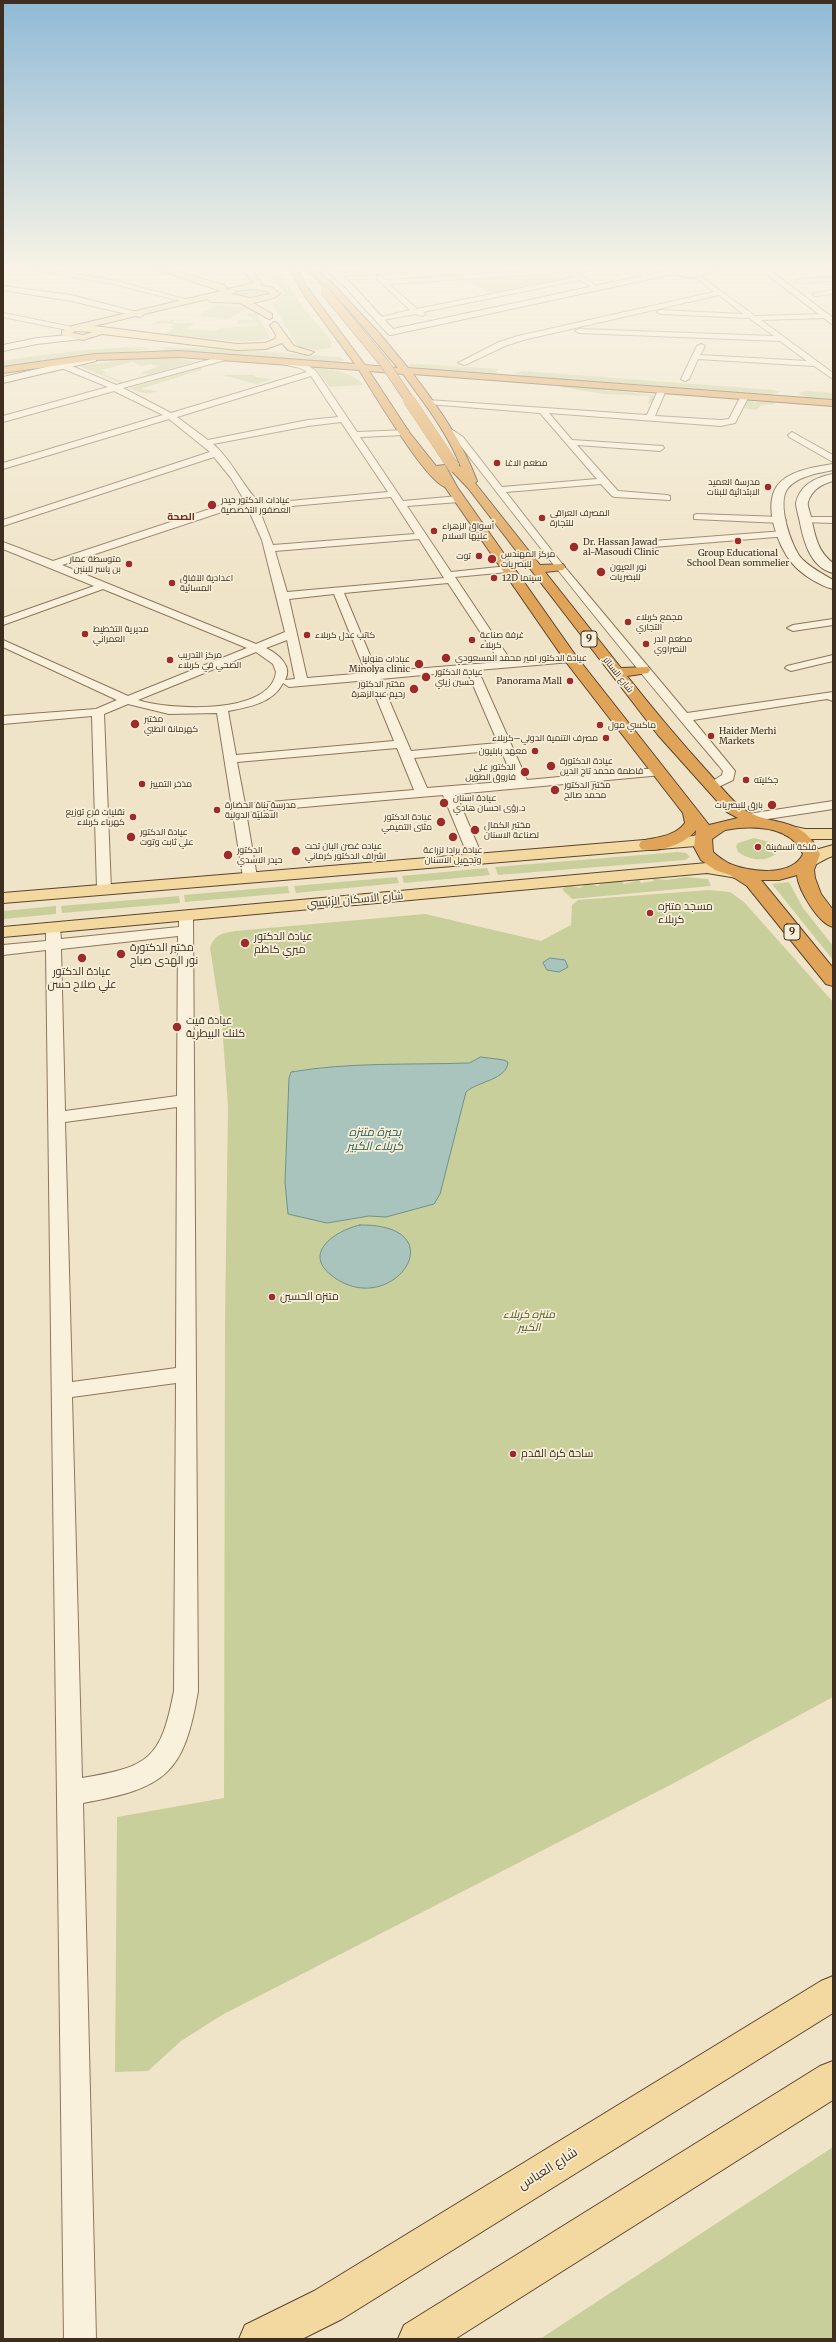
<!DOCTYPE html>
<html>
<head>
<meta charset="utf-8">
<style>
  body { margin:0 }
  #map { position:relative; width:836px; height:2342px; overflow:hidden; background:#f0e4c8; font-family:Merriweather,serif }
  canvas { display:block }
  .frame { position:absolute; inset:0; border:4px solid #3d2e20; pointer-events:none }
</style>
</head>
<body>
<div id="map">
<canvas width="836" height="2342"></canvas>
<div class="frame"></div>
</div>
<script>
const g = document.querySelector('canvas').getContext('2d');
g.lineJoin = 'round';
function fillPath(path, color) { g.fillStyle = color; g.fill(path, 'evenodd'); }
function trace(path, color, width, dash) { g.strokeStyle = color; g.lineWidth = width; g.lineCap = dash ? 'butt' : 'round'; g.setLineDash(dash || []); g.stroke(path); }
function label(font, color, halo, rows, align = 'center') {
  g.font = font + ' Merriweather,Cairo,serif'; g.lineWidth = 3.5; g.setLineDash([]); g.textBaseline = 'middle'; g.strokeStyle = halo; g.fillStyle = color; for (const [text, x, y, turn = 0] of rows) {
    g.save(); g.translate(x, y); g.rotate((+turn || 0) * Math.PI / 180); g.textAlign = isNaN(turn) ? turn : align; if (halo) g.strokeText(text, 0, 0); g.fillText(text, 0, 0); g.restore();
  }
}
fillPath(new Path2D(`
  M263,267H276L306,311L332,342L331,348L316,350L298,347L272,303L285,293Z
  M568,272L578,278L492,295L463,278Z
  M252,289L262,290L267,294L247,298L234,294L237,291Z
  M217,305L248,308L228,319L197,316Z
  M256,313L269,335V339L241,342L164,334L174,328L170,327L174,324H151L157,321L175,320L172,323H196L185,329L215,331L219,328L259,326L257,322L237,324L238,320H254L247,314Z
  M144,347L150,349L3,367V361C50,353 96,348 144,347Z
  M162,347L224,349L340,357L345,360L337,362L160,351L166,349Z
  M137,358H167L197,361L148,375L141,373L159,366L151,364L142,366L132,362L100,370L107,373L103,374L123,382L121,383L79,366Z
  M410,364H417L500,369L496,371L498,374L417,368L408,366Z
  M195,368H201V370L140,389L158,391C147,395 140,393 130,388Z
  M315,368C330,369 354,372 363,385L330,387Z
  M524,371L773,390L781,392L771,394L523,376L514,373Z
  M223,375H254L256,377L274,379L256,384Z
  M567,385L599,387L608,391L613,390L659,396L652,403L648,404L650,396L604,394L560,387Z
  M808,391L833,393V399L805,397L798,393Z
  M747,397H754L753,403L767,399L776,404L761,405L757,410L742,408Z
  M754,838L773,843L778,850L777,853C766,863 749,860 738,852L736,846L738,843Z
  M678,852L686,853L690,857L685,860L498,875L495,867Z
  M487,868L490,875L404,883L402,876Z
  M397,877L399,883L296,893L294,886Z
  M685,877L708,879L711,886L572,899L562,889L568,885L580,888L587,883L598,886L601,883L621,880L624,884L639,880L641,883L654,881L652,878L666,880Z
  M789,882L803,908L833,946V960L772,884Z
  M288,886L289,893L185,902L184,895Z
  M709,890L730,892L744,902L833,1002V1697L674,1783L222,2015L181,2041L148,2071L115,2072L117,1817L224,1798L225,1320L228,1106L222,1025L210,948C214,935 222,933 235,931L425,914L541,941L571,925L572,905L578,900Z
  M179,896L180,903L62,913L61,906Z
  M56,906V914L3,919V911Z
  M833,2147V2339H540Z`), '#c9cf9b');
const water = new Path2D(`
  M550,958L565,960L568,967L559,972L547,970L543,963Z
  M481,1057L504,1060L508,1062C507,1080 478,1081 466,1092L440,1194L434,1204L386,1217L369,1216L327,1223L288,1214L285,1182L289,1078L291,1072C350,1062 409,1065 469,1063Z
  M360,1225C460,1224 391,1323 331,1275C302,1252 337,1230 360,1225Z`);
fillPath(water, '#a9c4bc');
trace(water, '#6f938a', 1);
const street = new Path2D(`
  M18,267H33L113,280L188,300L185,302L113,284Z
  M626,267L577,272L599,288L597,291L580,280L423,312L426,314L422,316L415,314L378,321L374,319L410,310L376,278L378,275L385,280L570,268ZM569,272L576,277L417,309L389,284Z
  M632,267H639L651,278L646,279Z
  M400,269L402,272L334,277L331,275L334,273Z
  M696,273L755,316L829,314L830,316L826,318L761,320L833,373V379L814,366L698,359L689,379L685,381L681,379L697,346L701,344L705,346L700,355L807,361L780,341L579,333L575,331L579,329L774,336L749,318L661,314L657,312L661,310L743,314L719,295L523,340L505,346L465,365L458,363L499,342L518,336L714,292L694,276Z
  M833,277V281L798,283L795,281L798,279Z
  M833,290V294L815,296L812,294Z
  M3,313L72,327L76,329L72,331L3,317Z
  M226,355H229V359L123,388L171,413L307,372L300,368L277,363V359H280L306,364L316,371L357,432L408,430L409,432L405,435L360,437L403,501L459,496L464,499L459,502L407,506L451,572L508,566L513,569L508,572L455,577L511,661L571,656L577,659L571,662L478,670L527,780L657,768L663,772L662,775L456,794L483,858L476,862L469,858L443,795L246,812L257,877L250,881L243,877L217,713L169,714L128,704L104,714L111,889L104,893L99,892L97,889L92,716L3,724V716L96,709L117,700L3,647V640L128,696L247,648L103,589L3,625V618L94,586L3,549V542L53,561L243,498L231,478L214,457L3,526V520L210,452L169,419L3,469V463L163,415L114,391L3,422V416L108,387L59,367V363H65L116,385ZM311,376L338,417L308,420L208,440L177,417ZM341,422L388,492L256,504L254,501L256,499C241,483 231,459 213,444L308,426ZM391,497L415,534L273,545L259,509ZM246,504L262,540L285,632L256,644L62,565ZM419,539L444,578L287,592L275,551ZM448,583L500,662L377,672L344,593ZM334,594L366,673L307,678L289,599ZM287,640L295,679L285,680C293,666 278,654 266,648ZM256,652L273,664L276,672C271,716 167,710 138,700ZM467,671L498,743L411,751L380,679ZM369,680L394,741L236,755L228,711C249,707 273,703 283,683L289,687ZM397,748L414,790L245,804L237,762ZM501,750L514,781L427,788L414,758Z
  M659,388L666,390L655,416L721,420L729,419L742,394L749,396L735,423L721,426L549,413L572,440L663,446L664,448L660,451L577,445L618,491L667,495L670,496V500L615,497L612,496L601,484L506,492L563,565L687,713L833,692V701L827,699L693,720L735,771L733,780L712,790L705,786L722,775L723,771L719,766C628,660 542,551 457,441L444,431L451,429L463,437L502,487L597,479L540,413L428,404L424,402L428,400L647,415Z
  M792,432L833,455V462L789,437L788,435Z
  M697,514L781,517L786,520L781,523L694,519V515Z
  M806,517H833V523L803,522L801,520Z
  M784,531L789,534L788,536L653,547L648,544L653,541Z
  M833,619V625L793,631L787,628L793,625Z
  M833,655V661L791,671L785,668L787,666Z
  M833,801V809L748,822L741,818L748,814Z
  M186,912L193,916L198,1691C184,1775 165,1788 83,1803L96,2339H64L46,950L3,955V945L46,941V928L53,924L60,928L61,939L179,927V916ZM178,936L177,1096L65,1111L61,949ZM177,1107L176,1368L72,1382L65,1122ZM176,1383L174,1691C161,1759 149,1767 82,1778L72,1397Z`);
const secondary = new Path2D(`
  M322,267H331L350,282L393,329L679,268L703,271L716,267H729L691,278L673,274L391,335L388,334L344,286Z
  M757,267H766L833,318V325Z
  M3,286L71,295L144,314L140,317L71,301L3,290Z
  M78,334L83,337L81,339L37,344L3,351V345L37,338Z
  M93,356L96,357V361L3,383V377Z
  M833,464V470C819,473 798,476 788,488C776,502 791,547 802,559C811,568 823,574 833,580V589C820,586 801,574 792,563C778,546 763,506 777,486C789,470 815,467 833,464Z
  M833,474V481C822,484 812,489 808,502C807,506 810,512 811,517C815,535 817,551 833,563V573C809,567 803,538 799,518C798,514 796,507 796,503C800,484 817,477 833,474Z`);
const primary = new Path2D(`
  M149,267H162L224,285L228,289L253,283L241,267H249L262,284L261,286L271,287L280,294L274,298L253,303L272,314V318L269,319L240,303L211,302L207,299L94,326L237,344L265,343L275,339L276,335L270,325L274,322L277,323L294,346L314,352L309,355L288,350L282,343L266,349L237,350L102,334L83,340L62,335V331L72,326L221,291ZM250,289L266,291L270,294L250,298L232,294L236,291ZM75,331L93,332L83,335L72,333Z
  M791,826L805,829H833V839H805L785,835L783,831L785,827Z
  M704,833L710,834L712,838L710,842L696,846L3,903V893L693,836Z
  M833,845V856C822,859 814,869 802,866L799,862L812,851Z
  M707,863L743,869L746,873L743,877L737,878L707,873L3,937V927Z
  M833,1976V2013L342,2319L302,2339H239L245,2325L314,2291L821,1981Z
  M833,2061V2100L455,2339H398L404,2325L820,2066Z`);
const highway = new Path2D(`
  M288,267H296L307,287L365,365L398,368L347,308L304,267H313L330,281L379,333L408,368L833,400V406L413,374C439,408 462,441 477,481L475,483L540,565L563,564L565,567L563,570L545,572L621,668L648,667L650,670L648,673L627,676C653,709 679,740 707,771C717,782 727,795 738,805C767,830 801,811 820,854L814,870L815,878L821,894L833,910V927C819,924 798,890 797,875L779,880H761L833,968V986L826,984L747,886L730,875L715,870L701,860L694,847L696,830C686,844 658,853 641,849L639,845L641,841C657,837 674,837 685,823L683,813L566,662L445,487C424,479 374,393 359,370L179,357L95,360L3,373V367L95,354L179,351L355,364L305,296ZM369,371L403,374C424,403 448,433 461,467L453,463L447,466L449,468L468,488L658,735L727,812L738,818L709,825L576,656L457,487L445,465L436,466L409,432ZM738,828C763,826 792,829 803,854C792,878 747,872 728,863C723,860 717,856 713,852L712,839L725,830Z`);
trace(street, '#8d765c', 2);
trace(secondary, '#6f573f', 2);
trace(primary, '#5b4430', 2);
trace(highway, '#5b4430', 2);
fillPath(street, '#faf1dc');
fillPath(secondary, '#faf1dc');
fillPath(primary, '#f3d9a0');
fillPath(highway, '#e0a458');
const highwayBridgeFar1 = new Path2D(`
  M325,291L385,364L410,401`);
const highwayBridge = new Path2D(`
  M409,400L453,466`);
trace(highwayBridgeFar1, '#5b4430', 10, []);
trace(highwayBridge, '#5b4430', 12, []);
trace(highwayBridgeFar1, '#e0a458', 9);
trace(highwayBridge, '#e0a458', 12);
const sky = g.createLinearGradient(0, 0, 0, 595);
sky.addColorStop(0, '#8fbad6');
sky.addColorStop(0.45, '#f8f3e6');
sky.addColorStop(1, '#f8f3e600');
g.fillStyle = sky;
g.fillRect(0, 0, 836, 595);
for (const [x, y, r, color] of [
  [497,463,4,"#9e2a2b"],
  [768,487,4,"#9e2a2b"],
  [212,505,5,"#9e2a2b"],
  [542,518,4,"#9e2a2b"],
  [434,531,4,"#9e2a2b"],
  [738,541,4,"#9e2a2b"],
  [574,547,5,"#9e2a2b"],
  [479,556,4,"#9e2a2b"],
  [492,559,5,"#9e2a2b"],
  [129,564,4,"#9e2a2b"],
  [601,572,5,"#9e2a2b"],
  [494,578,4,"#9e2a2b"],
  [172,583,4,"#9e2a2b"],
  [628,622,4,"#9e2a2b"],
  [85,634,4,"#9e2a2b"],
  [307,635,4,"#9e2a2b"],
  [472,640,4,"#9e2a2b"],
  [646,644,4,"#9e2a2b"],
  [446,658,5,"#9e2a2b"],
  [170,660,4,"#9e2a2b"],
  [419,664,5,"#9e2a2b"],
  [426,677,5,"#9e2a2b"],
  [570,681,4,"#9e2a2b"],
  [414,689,5,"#9e2a2b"],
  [135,724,5,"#9e2a2b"],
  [600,725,4,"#9e2a2b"],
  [711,736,4,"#9e2a2b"],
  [606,738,4,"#9e2a2b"],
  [535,751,4,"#9e2a2b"],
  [551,766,5,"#9e2a2b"],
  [525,772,5,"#9e2a2b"],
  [746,780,4,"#9e2a2b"],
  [142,784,4,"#9e2a2b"],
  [555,790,5,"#9e2a2b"],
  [444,803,5,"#9e2a2b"],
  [772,805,5,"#9e2a2b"],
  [217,810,4,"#9e2a2b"],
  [133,817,4,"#9e2a2b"],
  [441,822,5,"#9e2a2b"],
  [475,830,5,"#9e2a2b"],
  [131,837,5,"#9e2a2b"],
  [453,837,5,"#9e2a2b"],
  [758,847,4,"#9e2a2b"],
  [296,851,5,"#9e2a2b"],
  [228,855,5,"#9e2a2b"],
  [650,913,4,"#9e2a2b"],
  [245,943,5,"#9e2a2b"],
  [121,954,5,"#9e2a2b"],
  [82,958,5,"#9e2a2b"],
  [177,1027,5,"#9e2a2b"],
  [272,1297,4,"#9e2a2b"],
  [513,1454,4,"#9e2a2b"]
]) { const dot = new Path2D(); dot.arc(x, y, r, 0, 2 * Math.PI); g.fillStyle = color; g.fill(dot); trace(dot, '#f7eed8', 1.5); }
label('9px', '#3d2e20', '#f7eed8', [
  ["مطعم الاغا",505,463],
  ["مدرسة العميد",760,482,"right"],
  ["الابتدائية للبنات",760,492,"right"],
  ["عيادات الدكتور حيدر",221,500],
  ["العصفور التخصصية",221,510],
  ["المصرف العراقي",550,513],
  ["للتجارة",550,523],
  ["أسواق الزهراء",442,526],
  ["عليها السلام",442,536],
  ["Dr. Hassan Jawad",583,542],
  ["al-Masoudi Clinic",583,552],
  ["Group Educational",738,553,"center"],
  ["School Dean sommelier",738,563,"center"],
  ["مركز المهندس",501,554],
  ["للبصريات",501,564],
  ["توت",471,556,"right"],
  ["متوسطة عمار",121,559,"right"],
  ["بن ياسر للبنين",121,569,"right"],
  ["نور العيون",610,567],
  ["للبصريات",610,577],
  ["اعدادية الآفاق",180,578],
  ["المسائية",180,588],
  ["12D سينما",502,578],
  ["مجمع كربلاء",636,617],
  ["التجاري",636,627],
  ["مديرية التخطيط",93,629],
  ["العمراني",93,639],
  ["كاتب عدل كربلاء",315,635],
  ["غرفة صناعة",480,635],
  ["كربلاء",480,645],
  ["مطعم الدر",654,639],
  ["النصراوي",654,649],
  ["مركز التدريب",178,655],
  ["الصحي في كربلاء",178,665],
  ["عيادة الدكتور امير محمد المسعودي",455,658],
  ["عيادات منوليا",410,659,"right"],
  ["Minolya clinic",410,669,"right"],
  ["عيادة الدكتور",435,672],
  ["حسين زيني",435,682],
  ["Panorama Mall",562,681,"right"],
  ["مختبر الدكتور",405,684,"right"],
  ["رحيم عبدالزهرة",405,694,"right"],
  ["مختبر",144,719],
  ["كهرمانة الطبي",144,729],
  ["ماكسي مول",608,725],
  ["Haider Merhi",719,731],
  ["Markets",719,741],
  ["مصرف التنمية الدولي–كربلاء",598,738,"right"],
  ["معهد بابليون",527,751,"right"],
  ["عيادة الدكتورة",560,761],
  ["فاطمة محمد تاج الدين",560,771],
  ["الدكتور علي",516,767,"right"],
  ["فاروق الطويل",516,777,"right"],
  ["جكليته",754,780],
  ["مذخر التمييز",150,784],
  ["مختبر الدكتور",564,785],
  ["محمد صالح",564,795],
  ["عيادة اسنان",453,798],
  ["د.رؤى احسان هادي",453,808],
  ["مدرسة بناة الحضارة",225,805],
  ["الاهلية الدولية",225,815],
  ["بارق للبصريات",763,805,"right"],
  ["نقليات فرع توزيع",125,812,"right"],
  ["كهرباء كربلاء",125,822,"right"],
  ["عيادة الدكتور",432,817,"right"],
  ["مثنى التميمي",432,827,"right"],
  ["مختبر الكمال",484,825],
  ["لصناعة الاسنان",484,835],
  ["عيادة الدكتور",140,832],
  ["علي ثابت وتوت",140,842],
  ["عياده غصن البان تحت",305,846],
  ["اشراف الدكتور كرماني",305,856],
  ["فلكة السفينة",766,847],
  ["الدكتور",237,850],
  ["حيدر الاسدي",237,860],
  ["عيادة برادا لزراعة",453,850,"center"],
  ["وتجميل الاسنان",453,860,"center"]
], 'left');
label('9px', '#3d2e20', '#f7eed8', [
  ["شارع السناتر",618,675,52]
]);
label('bold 10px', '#6b2e1e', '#f7eed8', [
  ["الصحة",181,517]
]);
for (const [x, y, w] of [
  [589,639,16],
  [792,932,16]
]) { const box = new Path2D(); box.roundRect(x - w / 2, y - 8, w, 16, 3); g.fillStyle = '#f7eed8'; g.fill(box); trace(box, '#3d2e20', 1); }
label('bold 10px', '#3d2e20', null, [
  ["9",589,639],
  ["9",792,932]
]);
label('11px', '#3d2e20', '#f7eed8', [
  ["شارع الاسكان الرئيسي",355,900,-5]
]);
label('11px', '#3d2e20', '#f7eed8', [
  ["مسجد متنزه",658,907],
  ["كربلاء",658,920],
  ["عيادة الدكتور",254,937],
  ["ميري كاظم",254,950],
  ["مختبر الدكتورة",130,948],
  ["نور الهدى صباح",130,961],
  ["عيادة الدكتور",82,972,"center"],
  ["علي صلاح حسن",82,985,"center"],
  ["عيادة فيت",186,1021],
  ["كلنك البيطرية",186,1034],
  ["متنزه الحسين",280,1297],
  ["ساحة كرة القدم",521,1454]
], 'left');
label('italic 11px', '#4d5a26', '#f7eed8', [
  ["متنزه كربلاء",529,1315],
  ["الكبير",529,1328]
]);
label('italic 12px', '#2f5d5a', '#f7eed8', [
  ["بحيرة متنزه",375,1133],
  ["كربلاء الكبير",375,1147]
]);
label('13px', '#3d2e20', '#f7eed8', [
  ["شارع العباس",548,2169,-32]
]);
</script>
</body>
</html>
